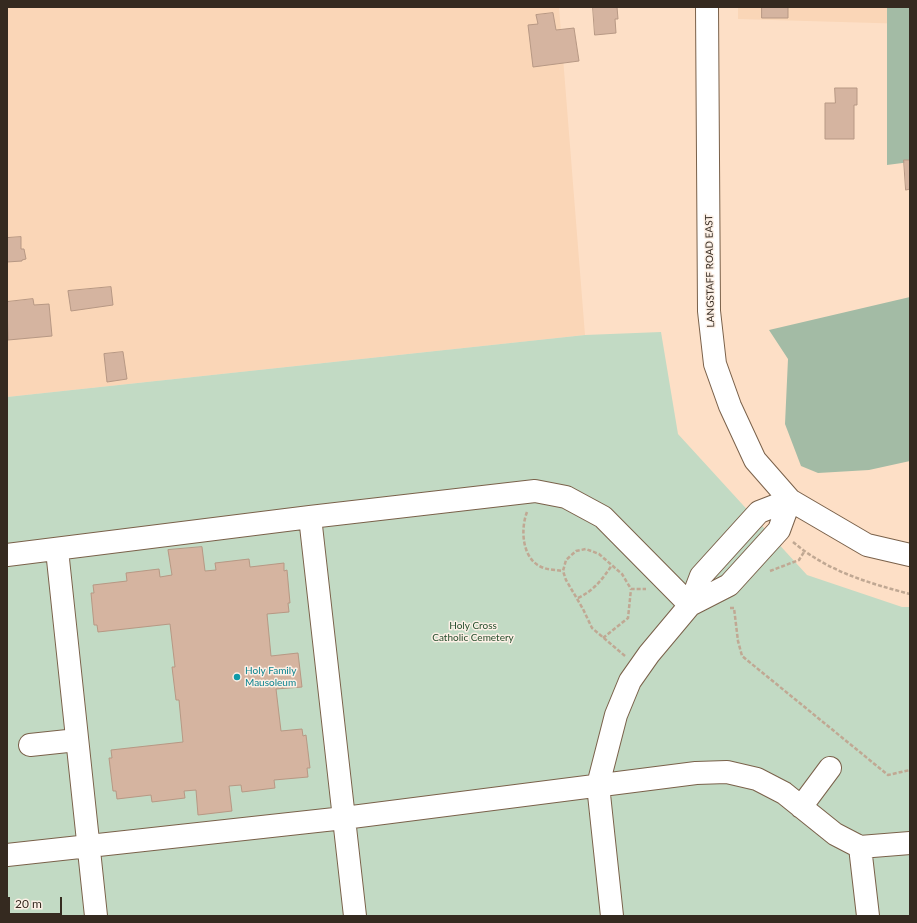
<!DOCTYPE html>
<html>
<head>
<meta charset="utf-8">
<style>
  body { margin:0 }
  #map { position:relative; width:917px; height:923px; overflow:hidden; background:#fddfc6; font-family:Lato,sans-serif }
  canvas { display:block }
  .frame { position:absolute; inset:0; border:8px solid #352a20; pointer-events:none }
  .scale { position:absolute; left:8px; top:897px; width:54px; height:18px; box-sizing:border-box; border:2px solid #352a20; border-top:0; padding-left:5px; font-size:12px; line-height:14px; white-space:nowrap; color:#352a20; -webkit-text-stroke:3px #fcf0e6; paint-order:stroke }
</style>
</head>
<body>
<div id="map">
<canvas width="917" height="923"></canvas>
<div class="frame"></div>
<div class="scale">20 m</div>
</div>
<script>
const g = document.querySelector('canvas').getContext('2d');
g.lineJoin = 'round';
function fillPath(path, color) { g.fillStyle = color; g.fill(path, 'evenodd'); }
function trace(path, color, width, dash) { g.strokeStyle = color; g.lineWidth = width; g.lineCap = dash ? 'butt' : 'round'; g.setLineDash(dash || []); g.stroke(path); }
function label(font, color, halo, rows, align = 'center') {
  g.font = font + ' Lato,sans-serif'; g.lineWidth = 3; g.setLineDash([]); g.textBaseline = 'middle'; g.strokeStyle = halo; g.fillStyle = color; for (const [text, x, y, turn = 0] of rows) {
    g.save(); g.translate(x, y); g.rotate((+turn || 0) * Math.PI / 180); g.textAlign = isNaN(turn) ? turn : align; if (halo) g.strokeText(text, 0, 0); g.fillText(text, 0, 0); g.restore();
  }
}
fillPath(new Path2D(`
  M7,7H559L585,335L7,397Z
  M738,7H910V24L738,19Z`), '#fad6b7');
fillPath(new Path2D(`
  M661,332L678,434L807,575L902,607H910V916H7V397L585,335Z`), '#c2dac4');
fillPath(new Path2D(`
  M887,7H910V162L887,165Z
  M910,297V461L869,470L818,473L801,466L785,424L788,359L769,330Z`), '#a3bba5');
const building = new Path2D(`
  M593,7H617L618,19H615L616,33L595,35Z
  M762,7H788V18H762Z
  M553,13L556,30L574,28L579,61L533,67L528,25L538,24L536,15Z
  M835,88H857V105H854V139H825V103H835Z
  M904,160H910V189L906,190Z
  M21,237V249H24L26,259L22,260V261L7,262V238Z
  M111,287L113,305L71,311L68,291Z
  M33,299L34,305L49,304L52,336L8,340L7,302Z
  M123,352L127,379L107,382L104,354Z
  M202,547L205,571L216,570L215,563L249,559L250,567L284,563V571L287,570L290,603H288L289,612L267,614L271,656L298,653L302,687L276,689L281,731L302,729L303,736L306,735L310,768H307L308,777L274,780L275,788L242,792L241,785L229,786L232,811L198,815L196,790L184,791L185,798L152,802L151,795L117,799L116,791H113L109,758H112L111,750L183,742L179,700H176L172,667H175L170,624L98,632L97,625H94L91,593H94L93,585L127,581L126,573L159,569L160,577L172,575L168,550Z`);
fillPath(building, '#d5b4a0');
trace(building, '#b79884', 1);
const minor = new Path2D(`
  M707,7L709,311L715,364L730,406L755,460L790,500L867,545L910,555
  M310,517L355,916
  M57,550L96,916
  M7,555L310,517L535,491L566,497L603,517L690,605L649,654L630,681L616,715L598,785L612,916
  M690,605L701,576L759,512L790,500
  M690,605L729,585L779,530L790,500
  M30,745L77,740
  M801,807L830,768
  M860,847L868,916
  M7,855L344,818L696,773L727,772L757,779L784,793L835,834L860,847L910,843`);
trace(minor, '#7a614a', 24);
trace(new Path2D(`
  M527,512C520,530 522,561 544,568C550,570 557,570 563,571
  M793,542C827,571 868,583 910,594
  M770,571L799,560L804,552
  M578,598C593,591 602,580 612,565
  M730,608H734L738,641L742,656L888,775L910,770
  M603,638L628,618L631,589
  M625,656L592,628L583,609L566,580L563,571L566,560L576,551L586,549L599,554L622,574L631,589H646`), '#c0a893', 2.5, [4, 2]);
trace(minor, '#fff', 22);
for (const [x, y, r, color] of [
  [237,677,4,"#0f9aa8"]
]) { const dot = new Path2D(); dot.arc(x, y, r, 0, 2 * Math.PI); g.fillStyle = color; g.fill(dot); trace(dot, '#fcf0e6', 1.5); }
label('10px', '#352a20', '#fcf0e6', [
  ["LANGSTAFF ROAD EAST",710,271,-91]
]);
label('10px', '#264d2c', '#fcf0e6', [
  ["Holy Cross",473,626],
  ["Catholic Cemetery",473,638]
]);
label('10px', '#0d838f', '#fcf0e6', [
  ["Holy Family",245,671],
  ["Mausoleum",245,683]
], 'left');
</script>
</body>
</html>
